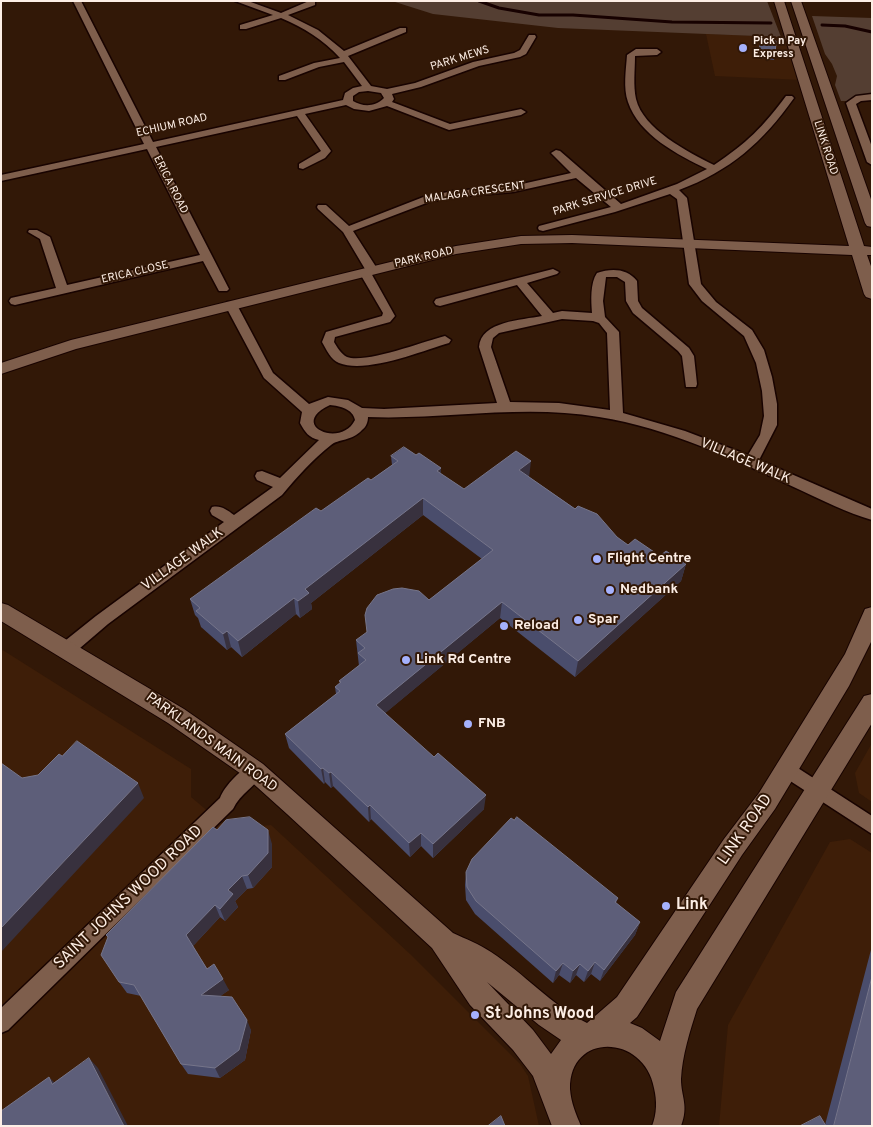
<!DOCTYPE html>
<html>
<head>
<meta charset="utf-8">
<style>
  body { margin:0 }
  #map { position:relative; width:873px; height:1127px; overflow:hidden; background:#321807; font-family:Overpass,sans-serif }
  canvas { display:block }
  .frame { position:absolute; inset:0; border:2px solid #fdeee5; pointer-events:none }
</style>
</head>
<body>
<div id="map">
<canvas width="873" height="1127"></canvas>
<div class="frame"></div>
</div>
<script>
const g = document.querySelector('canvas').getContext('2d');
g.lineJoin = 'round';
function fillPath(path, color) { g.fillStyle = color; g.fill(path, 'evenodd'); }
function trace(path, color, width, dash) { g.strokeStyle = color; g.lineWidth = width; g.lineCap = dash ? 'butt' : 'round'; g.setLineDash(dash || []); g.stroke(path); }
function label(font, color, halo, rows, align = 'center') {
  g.font = font + ' Overpass,sans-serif'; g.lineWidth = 4; g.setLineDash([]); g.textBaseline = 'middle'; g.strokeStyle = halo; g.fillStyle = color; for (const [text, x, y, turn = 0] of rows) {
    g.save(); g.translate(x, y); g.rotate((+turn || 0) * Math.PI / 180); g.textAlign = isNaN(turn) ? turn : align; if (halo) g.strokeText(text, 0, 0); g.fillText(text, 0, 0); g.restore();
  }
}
fillPath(new Path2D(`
  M706,34L790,37L803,80L715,76Z
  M1,649L191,769V797L229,829L271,825L410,954L520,1064L528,1076L539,1126H1Z
  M872,743V802L859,793L855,773Z
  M850,839L872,853V1126H719L728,1025L830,842Z`), '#3e1e08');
fillPath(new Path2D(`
  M392,1H767L781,37L558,28L433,14Z
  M812,16L872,18V94L857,95L847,101H841L835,85L837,76L832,64L825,54Z`), '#543e32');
trace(new Path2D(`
  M479,1L499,8L539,15H573L672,22L771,23
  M822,25L845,26L872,32`), '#170100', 3);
const minor = new Path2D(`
  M73,1H81L153,142L343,100L345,93L353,88L362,86L344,62L319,67L285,80H279V76L314,63L340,58C323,39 304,28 281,18L246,29H240V25L273,15L235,1H248L281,13L309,1H315V5L288,15L318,30L344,51L400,28H406V32L348,56L371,86L387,89L415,83L473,62L514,53L520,50L529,35H535L536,37L526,54L520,57L479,66L421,87L392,94L394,99L392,102L450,124L521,109L526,112L521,115L449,130L387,106L369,111L354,109L346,105L305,114L331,151L325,158L303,169L299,168V164L321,151L297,116L156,147L229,289L227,291H219L203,261L15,305L11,304L9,301L11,298L56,288L40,239L28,232L29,230H37L50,237L67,285L200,255L147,149L1,181V175L144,144ZM368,91L381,93L384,98C375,107 363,107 353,101V96L359,92Z
  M636,49H657L661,52L657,55L635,56C635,70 633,85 636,99C643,129 688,152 714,165C747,143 763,127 786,96H792L794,98C763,142 730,171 679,190L687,198L701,284L716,302L752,330L764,350L772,377L777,404V425L759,460L872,509V520C847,513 822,500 798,489C735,460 669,428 599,417C522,404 445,420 368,417C368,422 366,427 362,430C352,441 338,439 331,445C313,459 297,477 282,495L108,624L73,654L67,656L61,654L59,649L61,644L96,616L224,522L212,515L210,511L212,507C221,505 227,510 234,515L273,487L257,480L255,476L257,472L262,471L280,478L319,440C309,438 305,432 300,423L302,412L264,378L225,305L227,302H235L237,305L273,373L309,404L328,397L348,400L362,408L384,409L497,403L479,347C481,321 522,320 542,316L517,285L440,306L436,305L434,302L436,299L553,269L559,272L557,274L527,283L553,313L562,311L592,313C591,301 590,283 597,273C611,268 627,268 637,281L638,301L642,308L689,348L694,356L697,384L696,387H686L682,356L678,351L633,313L626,301L625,282L617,277H606L603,301L605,317L619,332L623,413L685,431L748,455L760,435L764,416L762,391L756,363L744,336L702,301L689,284L677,199L670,194L615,212L543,231L539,230L538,228L539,226L611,207L576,178L513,192L454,197L429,202L353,231L378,270L371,273L395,316L390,322L335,337L334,342C337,347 341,354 347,357C365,364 425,341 445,336L451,340L449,343C422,351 366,374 339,363C331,360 326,349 322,342L326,332L382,316L383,313L359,272L365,269L343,232L318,209L317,207L318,205H326L349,226L426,196L454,191L513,186L571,173L551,153L556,150L560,151L621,204L677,184L707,169C678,155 639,135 628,102C623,88 626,70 627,55ZM562,319L593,321L599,323L607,333L610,410L559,403L510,402L491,347L493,338L499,333ZM330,405C340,406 353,409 355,420C341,449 287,425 330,405Z
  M872,94V100L861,101L856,104L872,147V165L867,162L846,103L856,96Z
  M787,761L872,816V834L781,775L778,769L781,763Z
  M255,763L261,765L264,771C257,786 240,793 233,809L8,1030L1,1033V1008L220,798C225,785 242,768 255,763Z`);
const tertiary = new Path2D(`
  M774,1H784L864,246L872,247V255H867L872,269V299L866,297L864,294L852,255L572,243L521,244L456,254L76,349L1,374V363L71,340L456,246L521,236L572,235L849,246Z
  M791,1H801L872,202V227L867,226L865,223Z
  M1,603L8,605L184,709L263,764L453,933C466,939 479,944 491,952C525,974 551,1005 587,1023L617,997L724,839L759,793L845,654L865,609L872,607V640L849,686L775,809L742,855L637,1017L630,1023L642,1028L660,1041L676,992L864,696L872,694V723L697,1009C690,1031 682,1056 681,1079C681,1097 689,1105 681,1126H652C657,1113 657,1101 654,1088C644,1034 569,1032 570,1089C571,1103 576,1114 581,1126H552L533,1076L513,1050L470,1005L432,948L287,814L247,778L168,723L1,621ZM487,982L539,1025L561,1040L551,1054L533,1030Z`);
trace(minor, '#180300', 3);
trace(tertiary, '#180300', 2);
fillPath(minor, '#7e5e4c');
fillPath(tertiary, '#7e5e4c');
fillPath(new Path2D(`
  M761,40L775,56L774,60L758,58Z
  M416,455L441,468V474L464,489L529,477L628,545L686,564L681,581L575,677L500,618L385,713L484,809L433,858L421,846L410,857L371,819L369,822L333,786L331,788L325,782L324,784L289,748L285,734L336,694L335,687L340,683L339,681L359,666L356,640L429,600L482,559L423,515L311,603L312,609L300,618L296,614L242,657L231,647L227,650L201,627L198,618L195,615L190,599L321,511L371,480L392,465L391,456Z
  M217,830L272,844V867L253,888L247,889L235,901L238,907L225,921L220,917L193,946L207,969L229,990L220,996L251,1030L245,1060L220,1078L188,1074L181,1064L141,996L127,993L119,982Z
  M466,872L618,898L616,903L640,922L635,935L600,981L591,974L584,982L576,975L570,983L559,975L553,983L475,914L466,900L465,885Z
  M872,946V1126H800L825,1125Z`), '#4a4d6c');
fillPath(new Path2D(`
  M531,461L529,478L519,470Z
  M441,468V485L437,471Z
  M423,498V515L311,603L312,609L300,618L298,601L305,589Z
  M686,564L681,581L575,677L578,661Z
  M294,598L296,614L242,657L238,641Z
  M502,602L500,618L377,720L376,705Z
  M227,631L231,647L227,650L223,634Z
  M323,768L325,782L324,784L321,769Z
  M331,772L333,786L331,788L329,773Z
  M138,783L144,798L1,952V928Z
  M486,795L484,809L433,858V844Z
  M370,805L371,819L369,822L368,807Z
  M268,830L272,844V867L253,888L248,875Z
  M421,833V846L410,857L409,843Z
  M242,876L247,889L235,901L238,907L225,921L220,909L228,890Z
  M215,905L220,917L192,947L186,935Z
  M640,922L635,935L600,981L604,970Z
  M595,962L591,974L584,982L588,971Z
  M563,963L559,975L553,983L556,971Z
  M580,964L576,975L570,983L573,971Z
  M223,979L229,990L207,1006L201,995Z
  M247,1020L251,1030L245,1060L220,1078L215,1068Z
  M89,1058L98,1068L128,1126H124Z
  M49,1077L59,1087L52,1084Z`), '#38313e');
const building = new Path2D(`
  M761,40L776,41L775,56L759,54Z
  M404,447L416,455L419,453L441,468L437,471L464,489L516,451L531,461L519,470L575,509L578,506L597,514L617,537L628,545L635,539L660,556L666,551L686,564L578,661L502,602L376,705L434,757L438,753L486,795L433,844L421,833L409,843L370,805L368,807L331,772L329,773L323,768L321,769L285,734L340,691L335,687L341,682L339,681L366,660L358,653L365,648L356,640L367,632L365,615L367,608L377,595L393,589L402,588L419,591L429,600L493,550L423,498L305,589L309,593L298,601L294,598L238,641L227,631L223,634L196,611L200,608L190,599L316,508L321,511L368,478L371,480L398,461L391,456Z
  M77,741L138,783L1,928V763L22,778L38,775L59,754L62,756Z
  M250,817L268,830V853L248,875L242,876L228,890L233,894L220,909L215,905L186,935L207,969L214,964L223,979L201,995L232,997L247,1020L239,1050L215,1068L181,1064L134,985L119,982L101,955L108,937L106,935L213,827L217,830L226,820Z
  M517,817L618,898L615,902L640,922L604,970L595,962L588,971L580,964L573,971L563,963L556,971L476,901L467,887L466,872L472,859L511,818L514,820Z
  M872,977V1126H834Z
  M89,1058L124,1126H1V1111L49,1077L52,1084Z
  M501,1116L505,1126H488Z
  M820,1116L826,1126H800Z`);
fillPath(building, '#5d5e79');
trace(building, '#76758a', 1);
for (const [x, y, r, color] of [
  [743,48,5,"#a5b1fc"],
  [597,559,5,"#a5b1fc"],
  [610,590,5,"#a5b1fc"],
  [578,620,5,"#a5b1fc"],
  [504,626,5,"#a5b1fc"],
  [406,660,5,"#a5b1fc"],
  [468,724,5,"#a5b1fc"],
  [666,906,5,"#a5b1fc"],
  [475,1015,5,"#a5b1fc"]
]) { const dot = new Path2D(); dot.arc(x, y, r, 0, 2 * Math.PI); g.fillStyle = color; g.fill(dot); trace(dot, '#321807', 2); }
label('bold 11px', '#fdeee5', '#321807', [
  ["Pick n Pay",753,42],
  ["Express",753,55]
], 'left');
label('11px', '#fdeee5', '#321807', [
  ["PARK MEWS",460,59,-17],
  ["ECHIUM ROAD",172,126,-13],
  ["LINK ROAD",825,148,72],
  ["ERICA ROAD",170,185,63],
  ["MALAGA CRESCENT",475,193,-8],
  ["PARK SERVICE DRIVE",605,197,-17],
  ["PARK ROAD",424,258,-13],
  ["ERICA CLOSE",135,273,-13]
]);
label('14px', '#fdeee5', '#321807', [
  ["VILLAGE WALK",745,462,23],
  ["VILLAGE WALK",183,560,-36],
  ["PARKLANDS MAIN ROAD",211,743,36]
]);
label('bold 14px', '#fdeee5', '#321807', [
  ["Flight Centre",607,559],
  ["Nedbank",620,590],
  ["Spar",588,620],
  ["Reload",514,626],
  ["Link Rd Centre",416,660],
  ["FNB",478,724]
], 'left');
label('16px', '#fdeee5', '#321807', [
  ["LINK ROAD",746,830,-55],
  ["SAINT JOHNS WOOD ROAD",129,898,-44]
]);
label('bold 16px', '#fdeee5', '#321807', [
  ["Link",676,906],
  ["St Johns Wood",485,1015]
], 'left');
</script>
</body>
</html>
